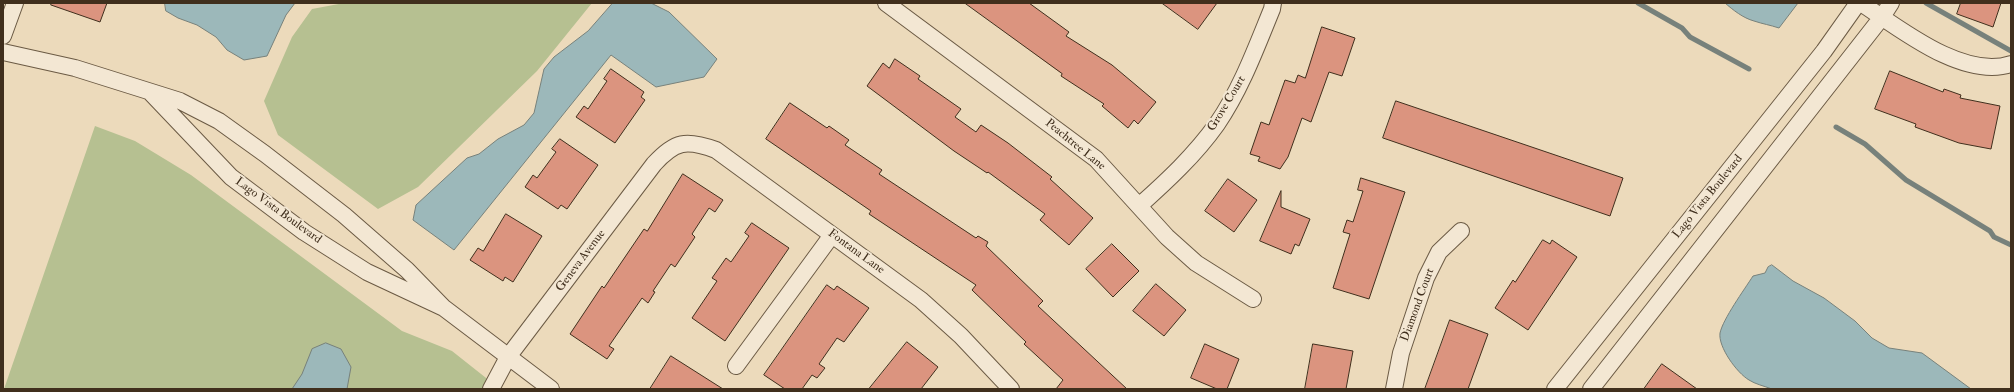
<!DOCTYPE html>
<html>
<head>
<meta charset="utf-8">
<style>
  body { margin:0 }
  #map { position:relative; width:2014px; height:392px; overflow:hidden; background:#ecdabb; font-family:"IM FELL Double Pica",serif }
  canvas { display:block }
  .frame { position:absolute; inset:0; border:4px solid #402f1d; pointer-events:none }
</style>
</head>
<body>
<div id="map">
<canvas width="2014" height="392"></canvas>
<div class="frame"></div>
</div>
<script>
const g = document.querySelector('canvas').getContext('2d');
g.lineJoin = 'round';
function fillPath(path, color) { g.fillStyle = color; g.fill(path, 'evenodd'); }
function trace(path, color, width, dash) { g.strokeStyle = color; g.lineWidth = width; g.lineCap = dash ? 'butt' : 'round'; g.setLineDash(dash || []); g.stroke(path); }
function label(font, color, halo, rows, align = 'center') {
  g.font = font + ' "IM FELL Double Pica",serif'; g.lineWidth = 4; g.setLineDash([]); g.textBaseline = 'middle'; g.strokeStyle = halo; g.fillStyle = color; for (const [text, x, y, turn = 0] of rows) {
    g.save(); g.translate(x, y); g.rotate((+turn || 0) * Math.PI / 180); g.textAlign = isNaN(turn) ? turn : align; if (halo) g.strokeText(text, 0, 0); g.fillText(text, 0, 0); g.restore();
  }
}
fillPath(new Path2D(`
  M344,3H592L537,71L418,187L378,209L278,135L264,101L292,37L312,9Z
  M95,126L135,141L191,175L402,331L452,351L500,389H4Z`), '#b6c091');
const water = new Path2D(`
  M165,3H295L286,15L267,56L244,60L227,50L216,37L197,25L178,18L166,11Z
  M613,3H651L669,12L717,59L704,77L656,87L611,55L454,250L413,220L416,205L467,158L479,154L498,139L524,125L534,113L544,69L554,57L588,31Z
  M1725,3H1798L1779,28C1770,25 1763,24 1754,21C1743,18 1733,10 1725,3Z
  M1772,265L1793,281L1824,298L1855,321L1872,338L1889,348L1922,353L1971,389H1772C1764,386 1755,384 1749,380C1737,373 1718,347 1720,333C1723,319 1744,290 1753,276L1765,273L1768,267Z
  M326,343L341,349L351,367L347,389H292L302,374L312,349Z`);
fillPath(water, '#9cb8ba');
trace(water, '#77817b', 1);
trace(new Path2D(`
  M1638,3L1682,28L1690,37L1749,69
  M1926,3L2011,51
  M1836,127L1865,144L1906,180L1990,231L1994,237L2011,245`), '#77817b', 5);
const building = new Path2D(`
  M52,3H107L100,22L51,5Z
  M965,3H1029L1069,32L1066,36L1112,65L1156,102L1138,124L1134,120L1128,128L1102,106L1104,104L1061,76L1062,74Z
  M1162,3H1217L1198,29Z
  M1961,3H2001L1993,27L1957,14Z
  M1322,27L1355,38L1342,76L1329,72L1311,122L1302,118L1288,157L1280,169L1258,161L1260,157L1250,154L1261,122L1269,125L1285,80L1295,83L1298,75L1305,78Z
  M895,59L920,76L918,79L961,109L955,117L976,132L981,125L1008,143L1052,177L1050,179L1093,218L1069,245L1040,220L1045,214L988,172L987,173L954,151L867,86L883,63L889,68Z
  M611,69L644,92L641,97L645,100L615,143L576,117L584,106L588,109L607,81L604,79Z
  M1890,71L1943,92L1944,89L1961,95L1960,98L2000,106L1991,149L1959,143L1915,127L1916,124L1875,109Z
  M1396,101L1623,178L1610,216L1383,138Z
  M790,103L827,128L829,126L849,140L845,145L882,170L879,174L976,238L978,236L988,242L986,246L1043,301L1038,306L1127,389H1056L1063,380L1024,344L1026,342L972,290L976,285L869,214L871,211L766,139Z
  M560,139L598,165L567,209L561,205L558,209L525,187L533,175L537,178L556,152L552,149Z
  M683,174L723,200L715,212L709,208L692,234L695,237L675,267L671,264L653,291L655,292L648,303L642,298L609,346L614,349L607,359L570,334L602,286L604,288L644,229L647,231Z
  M1361,178L1405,192L1369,299L1333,288L1350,234L1343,232L1347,220L1353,222L1363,191L1358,190Z
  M1228,179L1257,200L1234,232L1205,211Z
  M1281,191V207L1310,219L1299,246L1295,244L1291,254L1260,241Z
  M506,214L542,236L513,282L505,277L503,281L470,260L478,248L483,251Z
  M752,223L789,248L725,341L692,318L717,281L712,278L726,258L731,262L749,236L745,233Z
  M1543,240L1550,244L1552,240L1577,257L1528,330L1495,308L1513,280L1515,282Z
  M1112,244L1139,271L1113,297L1086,269Z
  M1156,284L1186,310L1164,336L1133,311Z
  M827,285L834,290L837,286L869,308L844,342L837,338L819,364L825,368L817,378L812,375L802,389H785L764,375Z
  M1450,320L1488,334L1468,389H1425Z
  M907,342L938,367L921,389H869Z
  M1205,344L1239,359L1227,389H1217L1191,378Z
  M1313,344L1353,351L1346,389H1305Z
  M671,356L723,389H650Z
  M1662,364L1697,389H1644Z`);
fillPath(building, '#db947f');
trace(building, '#402f1d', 1);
const minor = new Path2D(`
  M886,3L1096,159L1167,237L1196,263L1253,299
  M1861,3C1899,28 1963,80 2011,64
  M3,36L15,3
  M3,52L75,68L180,101L219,121L265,154L344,215L407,270L444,308
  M151,93L231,177L304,232L367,272L444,308L551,389
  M1139,206C1167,181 1195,155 1217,124C1241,89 1256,48 1272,9L1273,3
  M736,366L832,235
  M491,389L508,357L654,164C675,141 686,139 716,150L921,300L961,336L1011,389
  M1394,389L1401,353L1426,278L1439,252L1461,231
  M1555,389L1824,51L1858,3
  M1591,389L1882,17L1891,3`);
trace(minor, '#6b5a44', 18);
trace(minor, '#f3e7d3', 16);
label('12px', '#402f1d', '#f3e7d3', [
  ["Grove Court",1227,104,-59],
  ["Peachtree Lane",1075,145,39],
  ["Lago Vista Boulevard",1708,197,-51],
  ["Lago Vista Boulevard",278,211,36],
  ["Fontana Lane",856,252,36],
  ["Geneva Avenue",581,261,-53],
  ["Diamond Court",1418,305,-70]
]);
</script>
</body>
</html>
